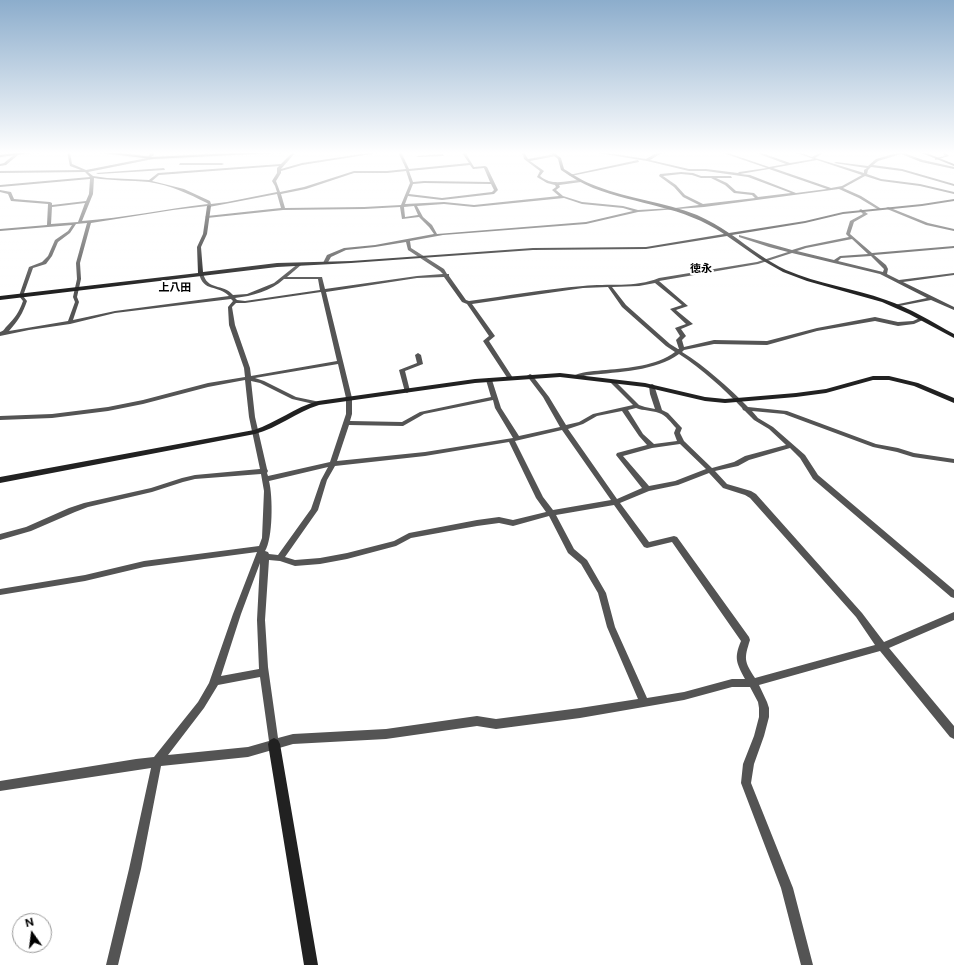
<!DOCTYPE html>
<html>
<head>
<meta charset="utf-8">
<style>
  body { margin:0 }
  #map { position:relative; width:954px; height:965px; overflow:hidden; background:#fff; font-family:"Public Sans",sans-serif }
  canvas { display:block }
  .north { position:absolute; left:12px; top:913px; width:40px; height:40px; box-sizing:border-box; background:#fff; border:1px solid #999; border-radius:50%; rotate:346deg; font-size:11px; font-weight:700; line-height:16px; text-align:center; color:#000 }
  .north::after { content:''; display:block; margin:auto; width:14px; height:18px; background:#000; clip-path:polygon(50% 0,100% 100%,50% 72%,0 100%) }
</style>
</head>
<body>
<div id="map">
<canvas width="954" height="965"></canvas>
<div class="north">N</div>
</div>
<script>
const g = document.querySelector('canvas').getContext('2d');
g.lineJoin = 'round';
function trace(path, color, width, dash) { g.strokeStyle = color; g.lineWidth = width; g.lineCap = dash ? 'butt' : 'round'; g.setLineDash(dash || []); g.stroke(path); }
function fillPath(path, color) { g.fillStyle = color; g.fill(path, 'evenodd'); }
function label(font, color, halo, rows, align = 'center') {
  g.font = font + ' "Public Sans","Noto Sans JP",sans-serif'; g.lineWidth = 4; g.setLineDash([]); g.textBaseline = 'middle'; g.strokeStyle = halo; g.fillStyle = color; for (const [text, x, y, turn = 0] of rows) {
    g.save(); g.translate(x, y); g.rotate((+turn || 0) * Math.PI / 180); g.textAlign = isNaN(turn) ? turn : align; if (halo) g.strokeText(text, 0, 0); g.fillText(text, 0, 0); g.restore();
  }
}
const primary = new Path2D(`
  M21,152H39L0,157V155Z
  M113,152L152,157L251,152H295L152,159L94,152Z`);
trace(primary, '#dbdbdb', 2);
fillPath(new Path2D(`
  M67,152H70L72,164L86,170L147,158L150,154L144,152H153L154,155L151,157H153V159L88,172L93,176L107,178L149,180L158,173L281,164L293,152H296L281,169L302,163L374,152H384L302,165L281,171V173L276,181L280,192L304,187L354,171H387L406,169L398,152H401L409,169L469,163L462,153L471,152L466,154L474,167L485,166L487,167L498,190L494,194L442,200L408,196L405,204L444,202L474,205L559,196L552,190L556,187L555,185L547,183L537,177L540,171L524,159L523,155L521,152H524L528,159L555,154L556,156L530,161L544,171L540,176C553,187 567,180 582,180L581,182L559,185L560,187L556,190L563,196L582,202L623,206L638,210L675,208L699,205L683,197L674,187L659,176L660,174L681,172L693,173L701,176H731L732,178H716L727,183L736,191L754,193L758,197L791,193L748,177L706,171H689L647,161L592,152H602L646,159L658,152H670L660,154L650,160L689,169H706L738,173L739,172L767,168L720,152H725L769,167L786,164L754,152H759L790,163L814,159L793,152H799L812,157L821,152H825L815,158L864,173V170L867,168L834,163L836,162L868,166L876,159L900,152H906L904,153L923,160L954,167V169L921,162L901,154L878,161L873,165L902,169L954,184V186L902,171L871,167L868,170L867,174L881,179L920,184L954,192V194L920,186L881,181L865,176L843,188L861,196L880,208L881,209L879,210L859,198L839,189L704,207L638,212L586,224L443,235L410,241L411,248L444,269L447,274H449V276L466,300L469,301C507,296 545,289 583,286C608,283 635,288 659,278L757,262L788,252L769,247L739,237V235L792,250L805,246L849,237L846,234L850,221L863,214L859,210L861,209L868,214L854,222L850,234L872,253L954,246V248L874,255L886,265L888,269L887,274L899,280L954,273V275L903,282L954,307V310L931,300L894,307V305L927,298L880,274L792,253L758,264L659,281L688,306L676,310L693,324L681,329L686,336L682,340L684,347L714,340L767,341L817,328L875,317L898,322L913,321L922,317L925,319L914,324L898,326L875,321L817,331L767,345L714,344L684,350L682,352C706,367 728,387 748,407L787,411L876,444L898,448L914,453L954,459V463L913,457L897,452L873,447L784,414L752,411L758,418L773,427L805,455L818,475L954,590V598L951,597L813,479L800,458L790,448L749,460L738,466L715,471L727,484L751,491L756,494L862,613L884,642L954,612V620L889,648L954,726V739L950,737L880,651L759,685L767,702L769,708V717L764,736L754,764L751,783L793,888L813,965H801L781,888L741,783L743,764L754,736L759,717V708L758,702L750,687H732L684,700L580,718L496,729L477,726L386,739L293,744L248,757L161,766L141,869L118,965H106L129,869L151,768L0,791V781L136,759L154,757L198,702L209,683L233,614L257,552L144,567L85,581L0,595V589L85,575L144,561L259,546L262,538L264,491L261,474L195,479L183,482L152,492L88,507L75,512L31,531L0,540V534L26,527L69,508L84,503L151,488L182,478L195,475L260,469L249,417L245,380L208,387L143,404L108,411L52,418L0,420V416L52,414L108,407L143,400L208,383L245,377L244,368L229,325L228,307L233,301L231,299L115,313L70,324L29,330L0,336V332C4,331 4,329 7,326C15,318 19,312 23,301L19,296L29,267L42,262L48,256L55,240L68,231L72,225L0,231V229L47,225L48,204L11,201L8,194L0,192V190L11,192L14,199L50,202L52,203V205L86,201L89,194L90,179L0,187V185L90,177L85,172L0,173V171L81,170L70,166ZM817,160L862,175L842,186L831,188L773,168ZM470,165L473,169L484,168L490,182L424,181L413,182L409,171ZM279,166L277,168V173L272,181L275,186L277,192L227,202L211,204L210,201L184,189L152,181L159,175ZM769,169L827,189L796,193L750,175L740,174ZM406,171L410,183L401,205L364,207L285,208L281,194L306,189L354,173H387ZM681,174L692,175L701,178H711L725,185L734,193L752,195L755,198L703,204L685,195L676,185L663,176ZM94,178C112,181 131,180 149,182C170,185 189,194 207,203L208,204C166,209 124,218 82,221L93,194ZM424,183L491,184L494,190L492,192L442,198L409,194L413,184ZM277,194L281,208L207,216L205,217L207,218L283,210L364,209L400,207L402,219L419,217L429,227L434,234L375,245L344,248L327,255L323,263L327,264L331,257L346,250L375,247L406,242L408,250L440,271L443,274L417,276L325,289L322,277H287L301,265V264L299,263L274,283L247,294L233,295C223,283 207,291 203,273L201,272L199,273C203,293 218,284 229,296L115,311L73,320L79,302L77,297L81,279L80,263L91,223L173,210L207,206L209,207ZM564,198L582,204L623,208L633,211L586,222L437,234L432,225L423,217L417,206L444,204L474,207ZM85,203L78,222L51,224L52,207ZM414,206L418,215L405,217L404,207ZM87,223L76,263L77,279L73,297L75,302L68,321L9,331C18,321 23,313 27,301L23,296L33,268L46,264L52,256L58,242L70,233L76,224ZM852,239L868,254L840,256L834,260L797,251L806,248ZM871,256L884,269L883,272L838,261L841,258ZM444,277L462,302L467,304L489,336L483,341L508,379L510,380L513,378L489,341L495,336L472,304L583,288L608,287L622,307L666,346L675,352C656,366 629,368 606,370C595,371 585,371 575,375V377C580,378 585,375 590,375C618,372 656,371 679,354C702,369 723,388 742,408L743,410L745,411L754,420L769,429L786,445L745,456L734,462L712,468L684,441L680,433L682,428L681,427L668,413L662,410L654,385L652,384L649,386L650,394L655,409L645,407L639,405L614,380H610V382L633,405L593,414L579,422L566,425L549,397L532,375L530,374L527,376L543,397L560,427L519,436L501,408L492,380L489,378L486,380L491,397L420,412L402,422L350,421L352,414V398L326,292L417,278ZM284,279H318L320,290L245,301L237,300L235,298C252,296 271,291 284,279ZM655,283L682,305L670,309L686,324L675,328L680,336L676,340L679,349H678L670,344L626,305L612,287L639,286ZM321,292L337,361L251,376L250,368L235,325L232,307L236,303H245ZM338,364L346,398V414L330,462L268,476L267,473L268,471L267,469L255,417L251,381L260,383L292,399L318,405L321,403L320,402L296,397L264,381L255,378ZM493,400L495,408L513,438L425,452L337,461L349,425L403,426L424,414ZM636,408C644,411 651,410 659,413C666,415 671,423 676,428L674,433L677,441L654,444L643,434L628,410ZM622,411L639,436L647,445L617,453L616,455L642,488L617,499L568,429L583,424L597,416ZM562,430L611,500L553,510L543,497L515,441ZM509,442L536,498L546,512L513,520L499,517L477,520L409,533L394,541L347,553L320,558L295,560L285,557L318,510L327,480L335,466L425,456ZM680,444L706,469L675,481L649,486L623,456L652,448ZM328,467L321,480L311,509L278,555L269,554L268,552L265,551C273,539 273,496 269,481ZM709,473L723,488L745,495L750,498L856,617L875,645L755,678C744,661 744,659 750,640L749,637L677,537L674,536L649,542L620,503L649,491L678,485ZM614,505L644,547L647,548L672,542L741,641C734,658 736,662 745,679H732L684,692L647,698L615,627L606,593L587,560L574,549L556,515ZM549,516L568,553L581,564L598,593L607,627L638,699L580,708L496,719L477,716L386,729L293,734L278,738L268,667L265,620L269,560L280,561L295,566L320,564L347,559L396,546L411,538L477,526L499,523L513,526ZM260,563L257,620L259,669L221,676L241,614ZM260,677L269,741L248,747L168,755L204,708L218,685Z
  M942,152H945L949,156L935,160V158L945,156Z
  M15,154L18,155L6,165L0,166V164L4,163Z
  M443,154L444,156L418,157L416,156Z
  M638,160L639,162L571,176L569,175Z
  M180,163H222L224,164L222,165H179Z
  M164,168L165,170L98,174L96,173Z
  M888,207L928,223L954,229V231L926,225L887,209L886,208Z
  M418,353L421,355L423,364L405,371L410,391L407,393L405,392L399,370L417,363L415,355Z`), '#545454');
fillPath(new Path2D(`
  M549,152H553L561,158L564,169C574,175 584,182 596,186C629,199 664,202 697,215C708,220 719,226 729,233L805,221L843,212L922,204L954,199V201L922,206L843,214L805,223L732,235C750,248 767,261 786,270C818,284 853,288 886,300C910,308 932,322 954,334V338L909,314L882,302L807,281L783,272L760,259L727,236L646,249L533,250L351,263L277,267L0,300V296L198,273L197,247L203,234L207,206L209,205L211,206L207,234L201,247L203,272L277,263L351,261L533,248L646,247L724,234C683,206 638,205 593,188C581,183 571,177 561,170L558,159Z
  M924,152L954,164V166L919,152Z
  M560,373L645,383L705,397L725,399L796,393L826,389L873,376H889L918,383L954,398V403L914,386L889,380H873L826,393L796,397L725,403L705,401L645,387L560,377L475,383L319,405C296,412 278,428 255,434L0,483V477L254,430C276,423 295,407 318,401L475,379Z
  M274,738L278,740L280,744L318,965H304L268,744L270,740Z`), '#212121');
fillPath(primary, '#000');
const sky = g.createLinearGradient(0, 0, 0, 288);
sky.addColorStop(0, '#8cadcc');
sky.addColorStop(0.53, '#fff');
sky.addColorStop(1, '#ffffff00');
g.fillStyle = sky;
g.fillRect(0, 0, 954, 288);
label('bold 11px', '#000', '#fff', [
  ["徳永",701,269],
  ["上八田",175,288]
]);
</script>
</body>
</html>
